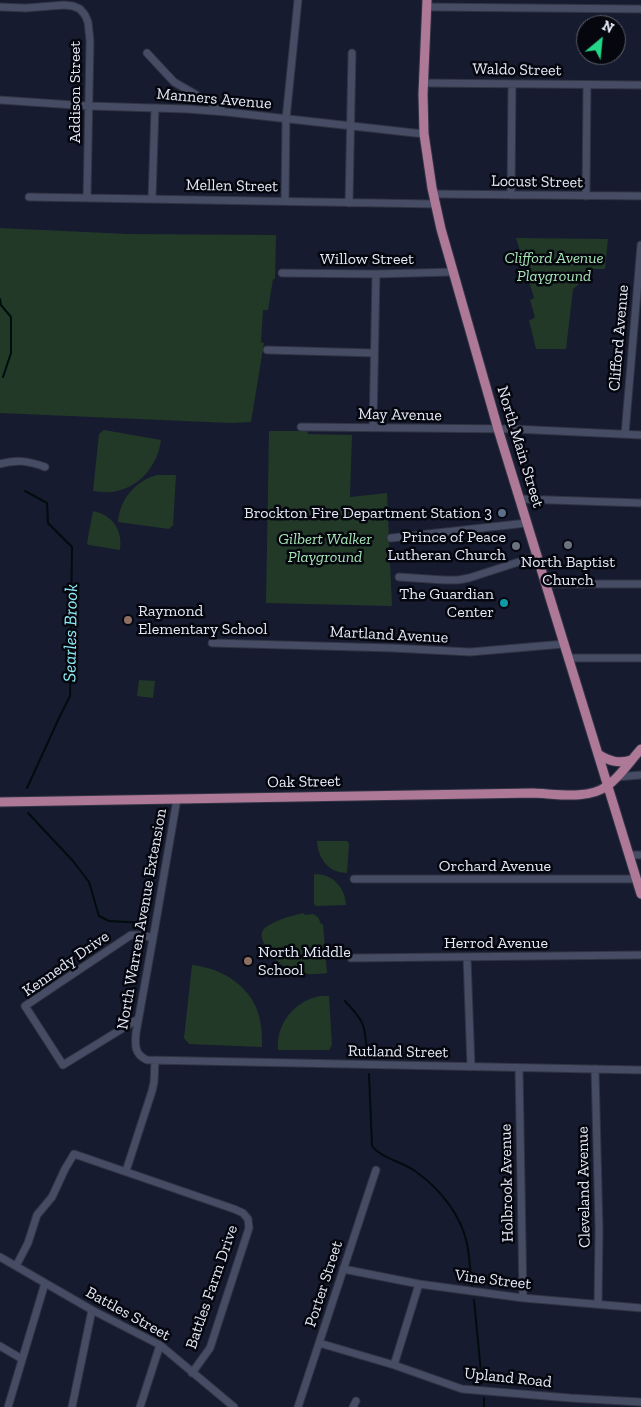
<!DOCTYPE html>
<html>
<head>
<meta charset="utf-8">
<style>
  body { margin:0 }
  #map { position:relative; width:641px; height:1407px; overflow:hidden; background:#161b2f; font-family:"Zilla Slab",serif }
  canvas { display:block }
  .north { position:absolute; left:576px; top:15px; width:50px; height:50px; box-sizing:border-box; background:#05060e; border:1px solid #5e616b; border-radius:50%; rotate:28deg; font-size:14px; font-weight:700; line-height:20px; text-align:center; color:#e4e9f7 }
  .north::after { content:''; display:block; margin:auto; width:18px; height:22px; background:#22d887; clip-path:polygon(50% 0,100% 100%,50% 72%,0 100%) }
</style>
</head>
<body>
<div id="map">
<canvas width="641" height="1407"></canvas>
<div class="north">N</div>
</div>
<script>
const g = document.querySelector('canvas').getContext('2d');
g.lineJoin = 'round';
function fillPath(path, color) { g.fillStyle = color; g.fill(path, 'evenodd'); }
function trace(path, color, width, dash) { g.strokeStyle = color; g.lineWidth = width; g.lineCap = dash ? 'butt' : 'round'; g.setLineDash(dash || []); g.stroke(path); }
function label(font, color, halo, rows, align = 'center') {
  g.font = font + ' "Zilla Slab",serif'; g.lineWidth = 5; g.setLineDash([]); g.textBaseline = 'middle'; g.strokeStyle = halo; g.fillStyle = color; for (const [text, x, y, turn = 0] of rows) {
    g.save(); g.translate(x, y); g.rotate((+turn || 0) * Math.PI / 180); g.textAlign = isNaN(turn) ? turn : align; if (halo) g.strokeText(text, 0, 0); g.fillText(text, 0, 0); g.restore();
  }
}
fillPath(new Path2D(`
  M0,228L128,234L276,235L275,279H273L268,310H263L261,342L264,343L251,422L230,423L0,413Z
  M516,238L608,239L605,269H589L588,282L579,281L578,285L573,289L566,349H536L529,320L533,319L535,317L530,300L534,298Z
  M104,430L161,440C158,464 141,486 117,491C109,493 101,492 93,491L99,434Z
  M269,431H307L308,434L352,435L350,497L387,493L392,606L266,603Z
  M157,475H176L173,525L169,529L118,522C120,499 135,481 157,475Z
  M93,511C113,515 123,531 120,550L89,545L87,543Z
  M139,680L155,681L153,698L137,696Z
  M317,841H347L349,844L347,873C329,873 318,859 317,841Z
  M314,874C333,874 345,887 346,905L316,906L314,904Z
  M304,913L305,915L313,914L318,917L321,924H323L327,973C318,974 309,975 299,973C293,972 287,969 282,965C274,959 255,938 264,929C272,921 293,915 304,913Z
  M192,965C223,968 254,988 260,1020C262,1029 262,1038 262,1047L189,1044L184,1038Z
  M320,996H329L332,1045L329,1050H278C276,1024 294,1001 320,996Z`), '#223928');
trace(new Path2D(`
  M0,299L1,305L11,317V353L3,377
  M25,491L47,503L48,523L72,547L70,696L59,718L27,788
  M28,813L73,861L89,882L99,916L109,921L144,923
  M345,1001C366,1023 365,1026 367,1055
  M369,1074L372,1146C382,1159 401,1161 415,1171C439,1188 461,1214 467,1244C470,1258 470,1272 472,1286
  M474,1300L482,1383
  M484,1407V1398`), '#000d0f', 2);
const minor = new Path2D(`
  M0,7L26,8L64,5L73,6L80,9L85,15L88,22L90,41L87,198
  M427,7L641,9
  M147,53L174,82L221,109
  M423,83L641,85
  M0,100L89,106L187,109L226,112L424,134
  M433,194L641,196
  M511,195L512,84
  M586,196L587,85
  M29,197L435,204
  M152,198L155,108
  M285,201L286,119L298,0
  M349,203L352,53
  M282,273L376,274L453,272
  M267,350L374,353
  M301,427L514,429L641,435
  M373,428L376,274
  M625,434L641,245
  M0,464C16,459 29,461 45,467
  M520,499L641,503
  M391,538L527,523
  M399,577L444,580H458L469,578L537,556
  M545,584H641
  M212,643L392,648L470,652L564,644
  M568,658H641
  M617,777L641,775
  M177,799L155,927L136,1033C135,1045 134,1054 147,1060L641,1070
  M629,855H641
  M354,879H636
  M467,957L471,1067
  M351,958L641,955
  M138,1019L63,1065L25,1006L131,935H142L153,938
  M519,1068L523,1298
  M595,1069L599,1230L598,1304
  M126,1171L152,1091L154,1082L155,1060
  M0,1257L92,1310L160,1345L234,1407
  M16,1266L28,1243L37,1215L52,1197L65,1169L74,1154L234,1209L243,1213L248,1219L249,1228L210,1348L192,1373
  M343,1269L419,1284L523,1298L641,1308
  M319,1343L394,1365L462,1389L570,1398L641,1402
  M0,1346L22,1359
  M394,1365L419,1284
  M8,1407L45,1283
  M72,1407L92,1310
  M140,1407L160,1345
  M298,1407L376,1170
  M353,1407L356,1401`);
const major = new Path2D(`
  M427,0L423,94L424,134L432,188L441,229L498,429L641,894
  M598,754C609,761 618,764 631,760
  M0,802L534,793C557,794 588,800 607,786C620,777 630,761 641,749`);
trace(minor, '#303343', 9);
trace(major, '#303343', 11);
trace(minor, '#454c63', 7);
trace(major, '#ae7897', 9);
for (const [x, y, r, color] of [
  [502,513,5,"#5c6f8a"],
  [568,545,5,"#6b7280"],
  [516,546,5,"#6b7280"],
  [504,603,5,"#0f9aa8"],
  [128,620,5,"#8d6e63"],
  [248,961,5,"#8d6e63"]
]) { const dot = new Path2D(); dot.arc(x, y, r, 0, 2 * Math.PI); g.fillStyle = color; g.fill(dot); trace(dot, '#05060e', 2); }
label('16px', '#e4e9f7', '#05060e', [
  ["Waldo Street",517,70,1],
  ["Addison Street",75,92,-90],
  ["Manners Avenue",214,99,5],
  ["Locust Street",537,182,1],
  ["Mellen Street",232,186,1],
  ["Willow Street",367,259],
  ["Clifford Avenue",619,338,-85],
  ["May Avenue",400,415,1],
  ["North Main Street",520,447,73],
  ["Martland Avenue",389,635,3],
  ["Oak Street",304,782,-1],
  ["Orchard Avenue",495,866],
  ["North Warren Avenue Extension",142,919,-80],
  ["Herrod Avenue",496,943],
  ["Kennedy Drive",66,964,-35],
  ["Rutland Street",398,1052,1],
  ["Holbrook Avenue",507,1183,-91],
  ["Cleveland Avenue",584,1187,-91],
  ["Vine Street",493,1280,7],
  ["Porter Street",324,1284,-72],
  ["Battles Farm Drive",212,1287,-71],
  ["Battles Street",128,1314,29],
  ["Upland Road",508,1378,6]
]);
label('italic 16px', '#a6e5b6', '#05060e', [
  ["Clifford Avenue",554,258],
  ["Playground",554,276],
  ["Gilbert Walker",325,539],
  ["Playground",325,557]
]);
label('16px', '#e4e9f7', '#05060e', [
  ["Brockton Fire Department Station 3",492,513],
  ["Prince of Peace",506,537],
  ["Lutheran Church",506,555],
  ["North Baptist",568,562,"center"],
  ["Church",568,580,"center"],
  ["The Guardian",494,594],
  ["Center",494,612],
  ["Raymond",138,611,"left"],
  ["Elementary School",138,629,"left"],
  ["North Middle",258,952,"left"],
  ["School",258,970,"left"]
], 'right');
label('italic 18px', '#8dedf8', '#05060e', [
  ["Searles Brook",71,633,-89]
]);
</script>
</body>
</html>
